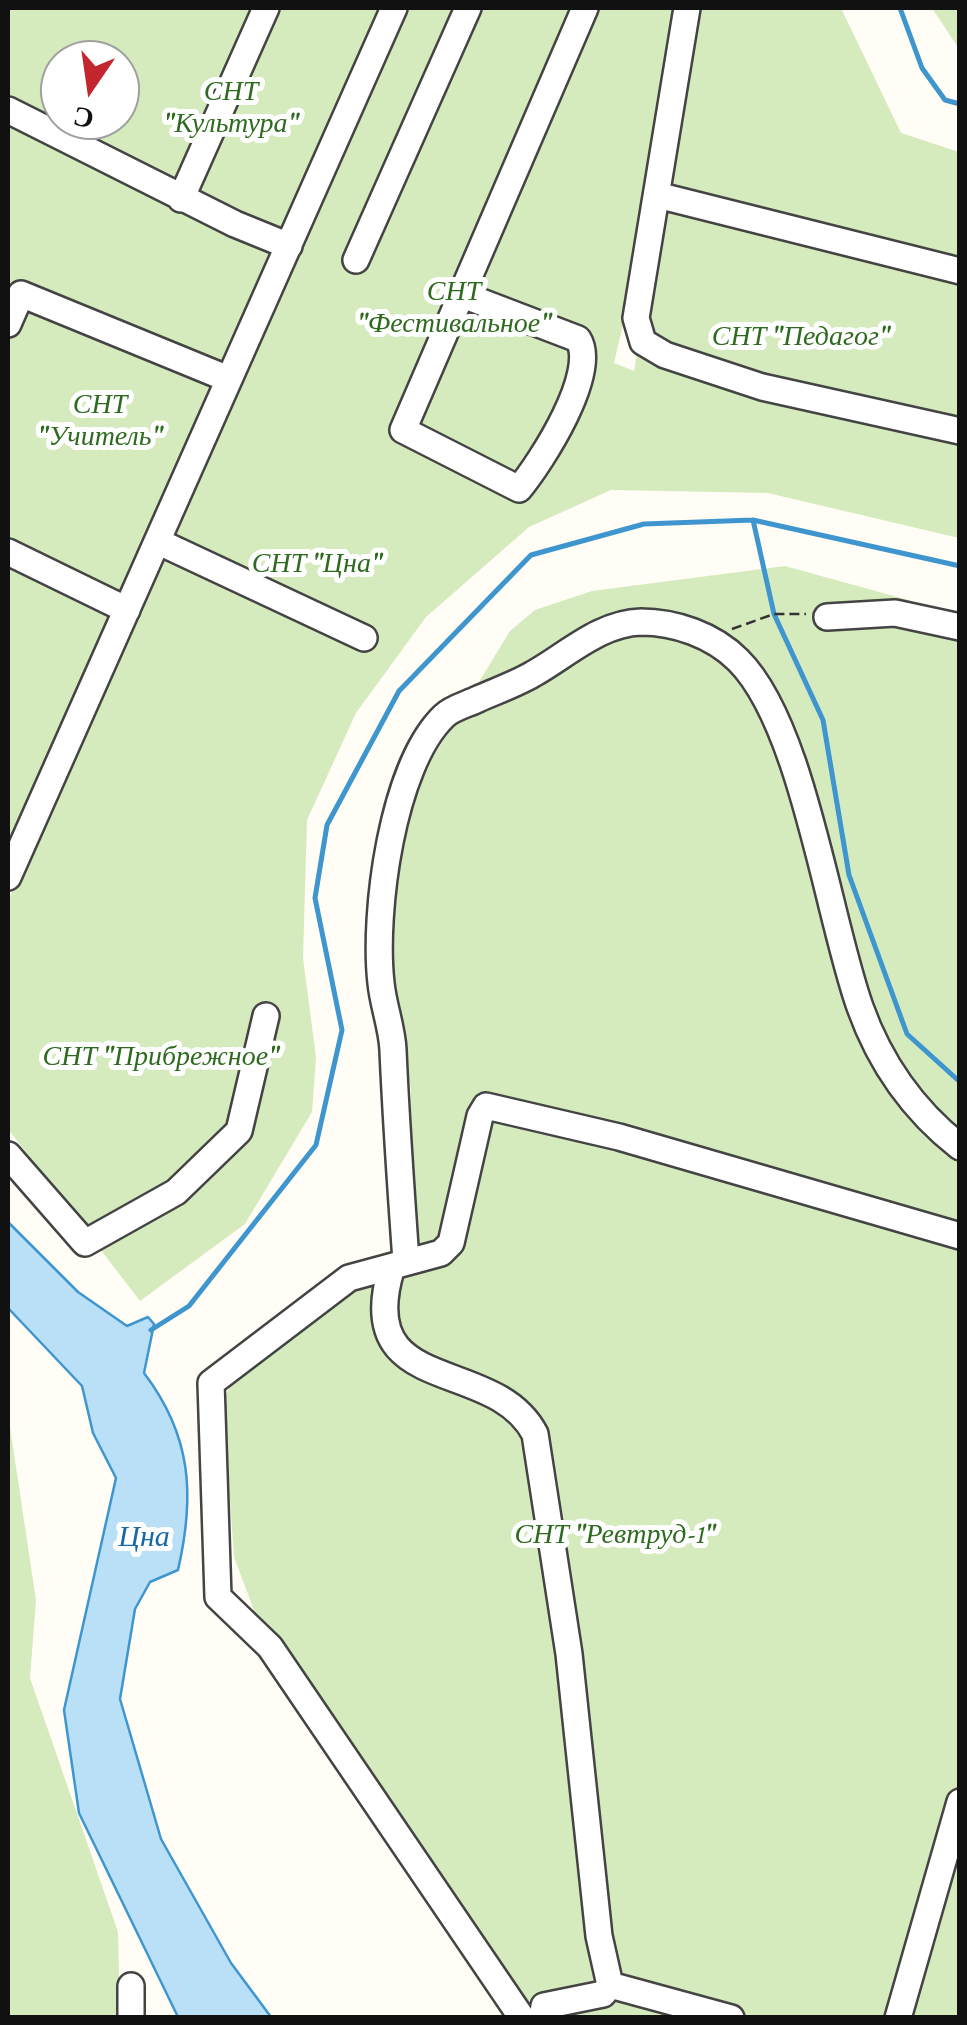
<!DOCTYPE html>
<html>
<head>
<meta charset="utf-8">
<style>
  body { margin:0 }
  #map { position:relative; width:967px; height:2025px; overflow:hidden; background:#fffdf5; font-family:"Crimson Pro",serif }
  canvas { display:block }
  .frame { position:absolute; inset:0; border:10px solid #111; pointer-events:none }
  .north { position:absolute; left:40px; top:40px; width:100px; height:100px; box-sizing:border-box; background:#fff; border:2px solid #a0a0a0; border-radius:50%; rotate:193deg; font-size:28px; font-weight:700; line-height:40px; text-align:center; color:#111 }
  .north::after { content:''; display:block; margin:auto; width:35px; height:45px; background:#c4262e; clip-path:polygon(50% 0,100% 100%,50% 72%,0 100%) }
</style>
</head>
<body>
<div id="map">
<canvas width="967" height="2025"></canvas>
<div class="frame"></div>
<div class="north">С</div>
</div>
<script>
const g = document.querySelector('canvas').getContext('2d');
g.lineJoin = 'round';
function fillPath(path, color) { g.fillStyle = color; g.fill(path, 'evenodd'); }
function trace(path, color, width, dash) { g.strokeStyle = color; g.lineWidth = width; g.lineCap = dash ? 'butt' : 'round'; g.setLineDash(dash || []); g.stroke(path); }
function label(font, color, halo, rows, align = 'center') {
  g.font = font + ' "Crimson Pro",serif'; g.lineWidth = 10; g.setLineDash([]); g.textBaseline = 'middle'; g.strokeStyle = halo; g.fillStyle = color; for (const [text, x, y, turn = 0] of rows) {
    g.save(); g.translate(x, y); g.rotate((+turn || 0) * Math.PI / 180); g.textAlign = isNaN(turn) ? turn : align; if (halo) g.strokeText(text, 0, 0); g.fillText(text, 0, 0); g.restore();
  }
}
fillPath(new Path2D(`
  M8,8H387L8,859ZM60,60H120V120H60Z
  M403,8H683L638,260L614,363L634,371L694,8H841L901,133L959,152V538L768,493L611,490L529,527L426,617L356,713L307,820L303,958L316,1057L312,1112L245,1224L140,1301L8,1129V901Z
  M932,8H959V49Z
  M785,566L959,614V2017L550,2018L547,2003L514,2010L264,1637L234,1557L223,1401L236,1374L256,1349L412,1254L411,1091L387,933L395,860L414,788L510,631L535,610L592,591Z
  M8,1414L36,1600L30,1678L118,1932L120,2017H8Z`), '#d5ebbd');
const water = new Path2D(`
  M8,1222L78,1292L127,1326L148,1317L154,1324L144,1373C192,1436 195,1496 178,1570L150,1582L135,1609L120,1699L161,1839L231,1963L271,2017H178L79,1813L64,1710L116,1478L93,1433L82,1386L8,1308Z`);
fillPath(water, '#b9e0f7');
trace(water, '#3f96cf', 2.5);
trace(new Path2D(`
  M900,8L922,68L945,100L960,104
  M753,520L774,614L823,720L849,875L907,1034L960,1082
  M151,1330L189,1306L316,1145L342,1030L315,898L327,825L399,691L531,555L644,524L753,520L960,566`), '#3f96cf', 5);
const minor = new Path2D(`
  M687,8L636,318L643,342L665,355L762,387L960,431
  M8,110L235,224L289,246
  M657,195L960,271
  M181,199L266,8
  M356,260L468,8
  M463,295L578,339C599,372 542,461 519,489L403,430L585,8
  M8,324L21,294L226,378
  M159,542L364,638
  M8,552L127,610
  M827,617L895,613L960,627
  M8,877L394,8
  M8,1155L85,1243L176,1192L239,1131L266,1016
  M406,1261C401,1191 396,1121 393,1050C392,1027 383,1005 381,983C373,913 392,766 444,716C452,708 468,704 478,699C496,691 516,684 533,674C567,655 600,623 641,622C675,622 713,635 738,660C803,724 828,918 860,1007C880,1063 914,1111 960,1147
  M391,1270C353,1399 494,1355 535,1434L569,1654L599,1936L610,1985L603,1994L544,2006L542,2018
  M610,1985L731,2018
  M131,2018V1986
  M522,2018L270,1647L218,1597L211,1383L349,1278L441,1253L451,1243L480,1116L486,1106L619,1137L960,1236
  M898,2018L960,1802`);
trace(minor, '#444', 30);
trace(new Path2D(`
  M732,629L774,614H806`), '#333', 2.5, [10, 5]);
trace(minor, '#fff', 25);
label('italic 28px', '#2f6b1f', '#fff', [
  ["СНТ",231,91],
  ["\"Культура\"",231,123],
  ["СНТ",454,291],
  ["\"Фестивальное\"",454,323],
  ["СНТ \"Педагог\"",801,336],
  ["СНТ",100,404],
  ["\"Учитель\"",100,436],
  ["СНТ \"Цна\"",317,563],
  ["СНТ \"Прибрежное\"",161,1056],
  ["СНТ \"Ревтруд-1\"",615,1534]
]);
label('italic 30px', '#1768a6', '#fff', [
  ["Цна",144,1537]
]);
</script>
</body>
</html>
